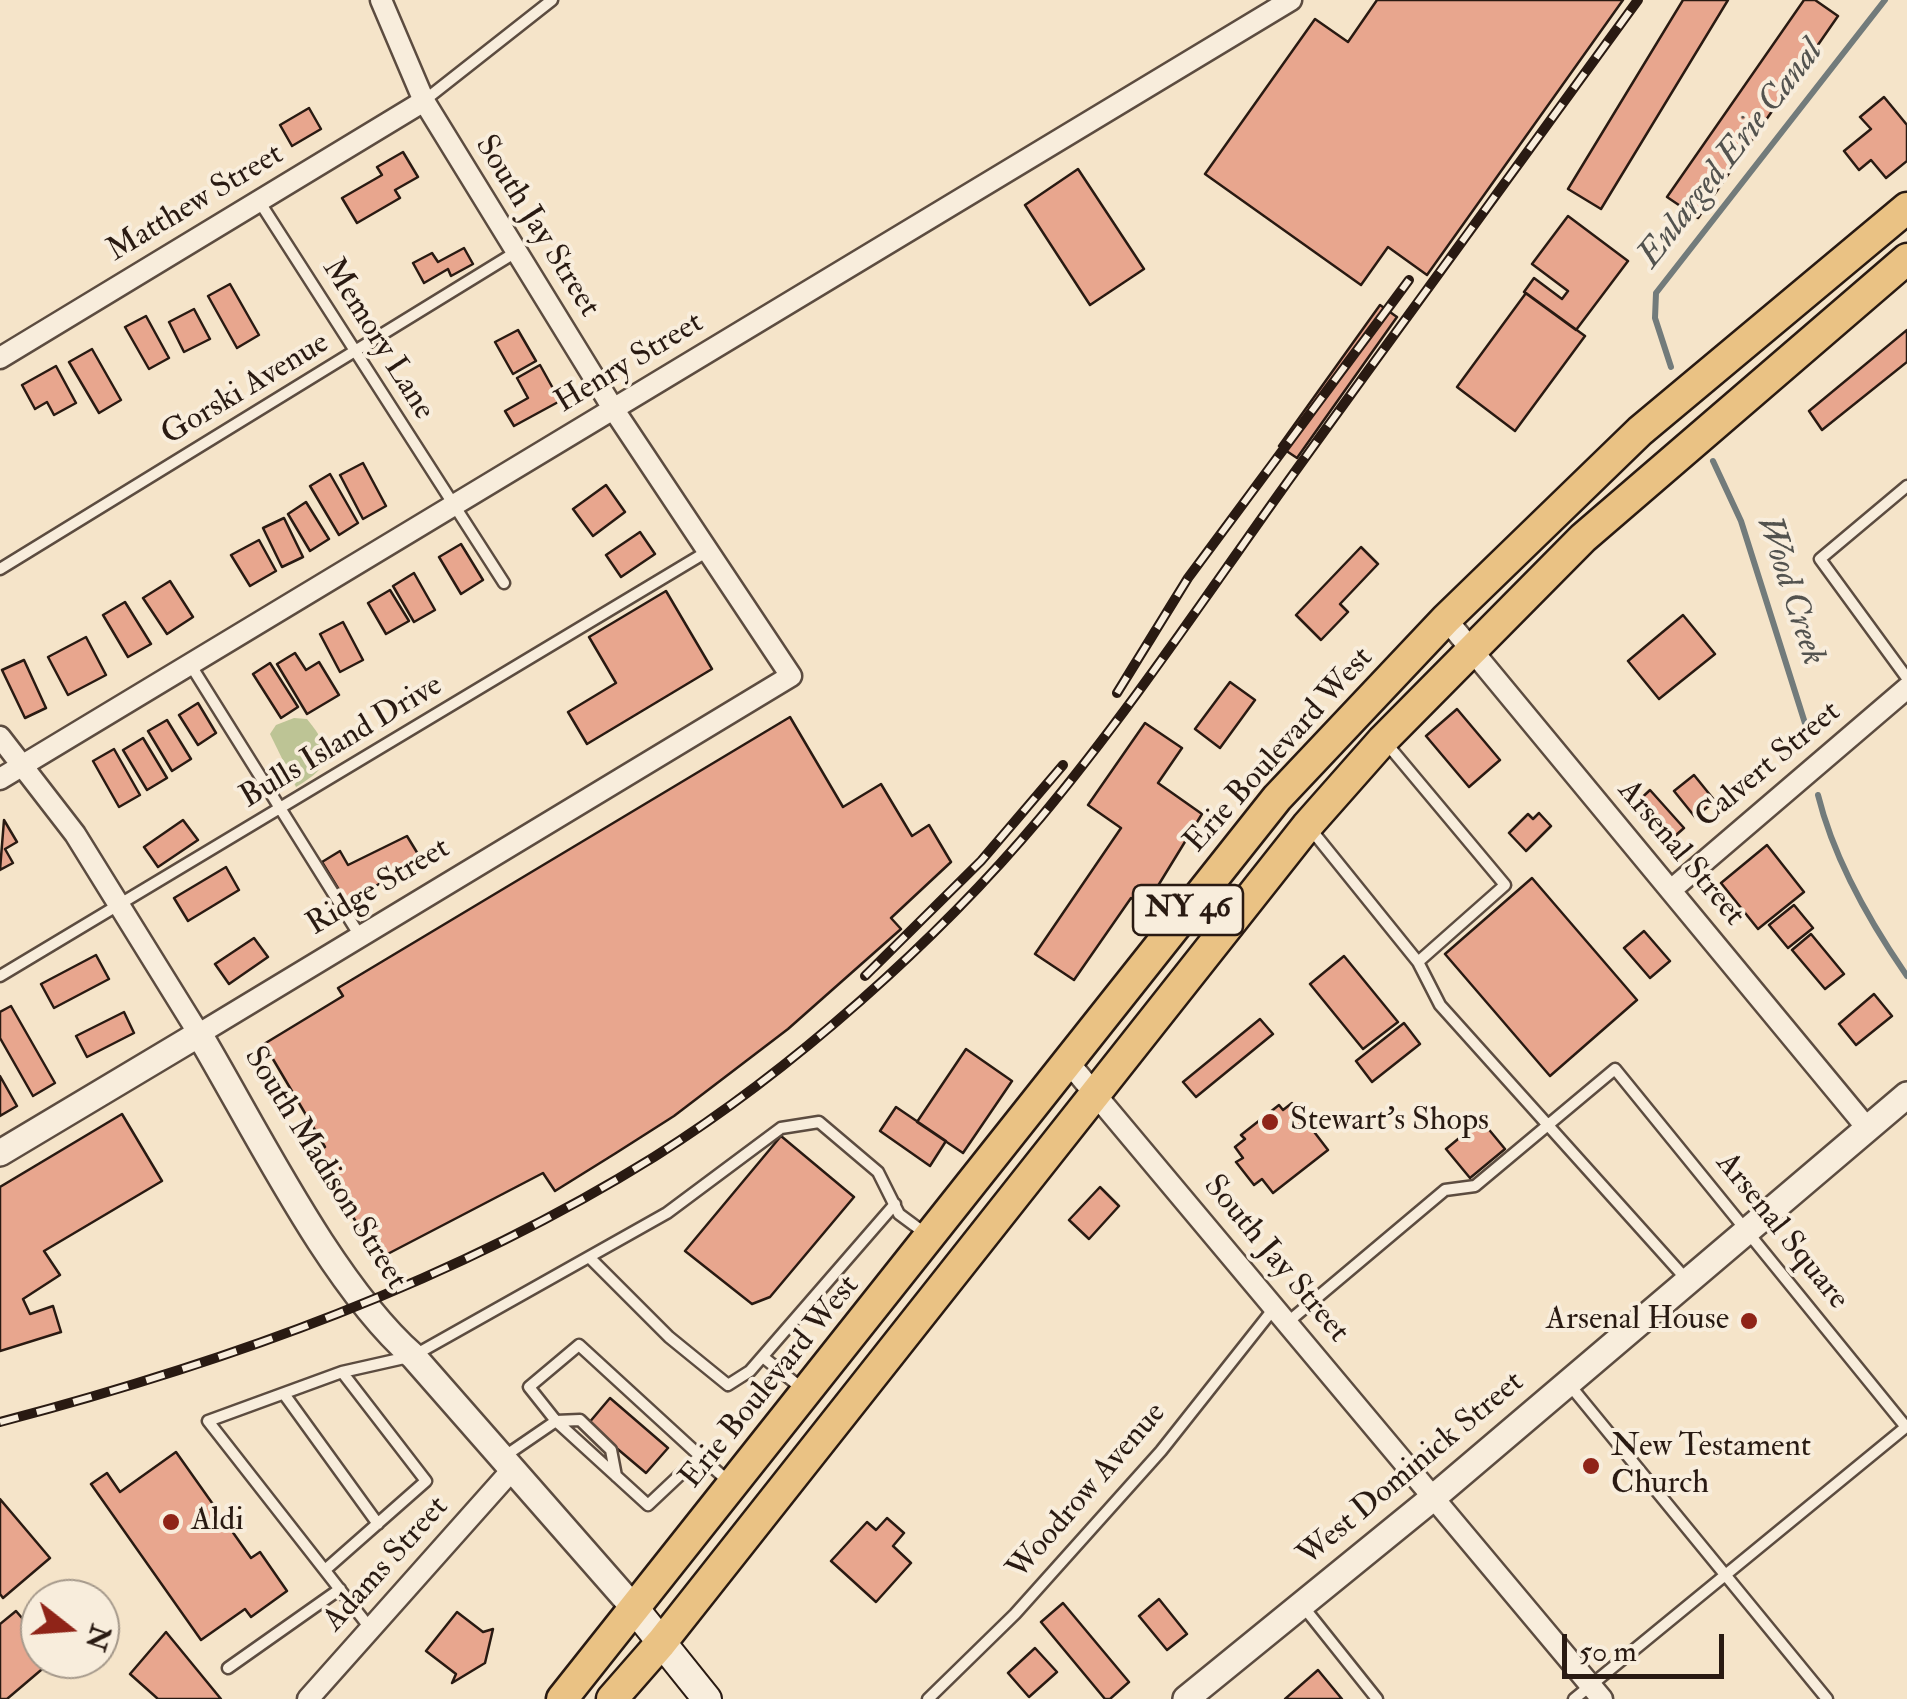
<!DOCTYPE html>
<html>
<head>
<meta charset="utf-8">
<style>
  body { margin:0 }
  #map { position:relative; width:1907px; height:1699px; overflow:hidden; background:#f5e4c9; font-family:"IM FELL Double Pica",serif }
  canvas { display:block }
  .north { position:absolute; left:20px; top:1579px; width:100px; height:100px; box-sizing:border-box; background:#f8eddc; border:2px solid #a5998b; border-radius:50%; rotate:107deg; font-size:28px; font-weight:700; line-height:40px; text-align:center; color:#291a12 }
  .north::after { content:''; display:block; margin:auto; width:35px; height:45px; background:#8f2418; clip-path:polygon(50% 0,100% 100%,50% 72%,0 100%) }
  .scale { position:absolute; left:1562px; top:1634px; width:162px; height:45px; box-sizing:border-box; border:5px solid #291a12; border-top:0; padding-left:12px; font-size:30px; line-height:35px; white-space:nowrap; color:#291a12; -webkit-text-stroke:8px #f8eddc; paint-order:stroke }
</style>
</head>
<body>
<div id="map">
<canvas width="1907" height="1699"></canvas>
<div class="north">N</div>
<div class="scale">50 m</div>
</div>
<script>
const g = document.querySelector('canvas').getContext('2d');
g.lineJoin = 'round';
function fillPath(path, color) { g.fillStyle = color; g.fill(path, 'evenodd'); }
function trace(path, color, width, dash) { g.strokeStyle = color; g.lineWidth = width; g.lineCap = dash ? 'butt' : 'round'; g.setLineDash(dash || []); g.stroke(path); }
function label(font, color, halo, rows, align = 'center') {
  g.font = font + ' "IM FELL Double Pica",serif'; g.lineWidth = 8; g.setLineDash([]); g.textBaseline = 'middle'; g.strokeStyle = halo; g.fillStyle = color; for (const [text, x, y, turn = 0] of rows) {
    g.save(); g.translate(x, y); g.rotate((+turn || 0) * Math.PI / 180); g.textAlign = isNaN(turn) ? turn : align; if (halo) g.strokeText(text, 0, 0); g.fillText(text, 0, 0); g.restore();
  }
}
fillPath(new Path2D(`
  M294,718L307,719C334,752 333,765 296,787L270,734L276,725Z`), '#bdc495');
trace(new Path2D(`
  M1671,367L1655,318L1656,293L1885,0
  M1713,461L1741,521L1810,739
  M1818,795C1834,860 1869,921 1907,976`), '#727b7b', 6);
const building = new Path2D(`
  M1377,0H1623L1427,275L1388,247L1361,285L1205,174L1315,19L1348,42Z
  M1683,0H1728L1601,209L1568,189Z
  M1804,0H1815L1838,16L1698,218L1667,197Z
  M1884,97L1907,125V161L1886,178L1871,160L1859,170L1844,151L1871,129L1860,117Z
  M309,108L321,129L292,146L280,125Z
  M403,152L418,177L395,190L400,198L357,223L342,198L382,175L377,167Z
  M1078,169L1144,269L1090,305L1025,205Z
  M1568,216L1628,261L1576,330L1524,292L1534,278L1562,299L1568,291L1532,264Z
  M464,248L473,264L451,276L448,269L424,283L413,263L432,253L438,262Z
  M230,284L259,335L237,348L208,296Z
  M1526,293L1585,336L1515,431L1457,387Z
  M1380,305L1397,317L1297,458L1279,446Z
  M194,309L210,339L184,352L169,322Z
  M146,316L169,358L149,369L125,327Z
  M518,330L536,361L513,374L495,342Z
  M1907,330V362L1822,430L1809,411Z
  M92,349L121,400L99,413L69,362Z
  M540,365L560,401L514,426L505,411L528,398L517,378Z
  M56,366L76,403L54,415L47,402L35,409L22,385Z
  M363,463L386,506L363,519L340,475Z
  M330,474L358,523L339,535L310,486Z
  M606,485L625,512L593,536L573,509Z
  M306,502L329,539L310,551L288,514Z
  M284,518L303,557L282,567L263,528Z
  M640,532L655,554L621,577L606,555Z
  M259,540L276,571L250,586L231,555Z
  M461,544L483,580L461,594L439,557Z
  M1361,547L1378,564L1340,604L1348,612L1321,640L1296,615Z
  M414,573L435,610L414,622L393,586Z
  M170,581L193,617L167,634L143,598Z
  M390,590L409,621L386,634L368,603Z
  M666,591L712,669L587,744L568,712L616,683L589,637Z
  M125,602L151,644L128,657L103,615Z
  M1683,615L1715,654L1659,699L1628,661Z
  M343,622L363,660L340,672L320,634Z
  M86,637L106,675L68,695L48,657Z
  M295,653L306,670L319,662L339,695L307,714L277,664Z
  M24,660L46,708L25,718L2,670Z
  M270,663L298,707L281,718L253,674Z
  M1230,682L1255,700L1220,748L1195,729Z
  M198,703L216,733L198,745L179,715Z
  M1457,709L1500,760L1469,787L1426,736Z
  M790,717L843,807L881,784L912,836L929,825L951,862L891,918L901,929L788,1029L674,1116L616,1153L555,1191L543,1173L378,1259L315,1153L325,1147L264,1044L343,996L338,988Z
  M167,720L191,759L172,771L148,731Z
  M1145,723L1182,748L1158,783L1202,814L1145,907L1131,898L1074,980L1035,954L1121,828L1088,805Z
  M143,738L167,778L147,790L123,750Z
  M114,749L140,795L119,807L93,761Z
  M1694,775L1715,801L1695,817L1674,791Z
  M1650,790L1684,828L1666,844L1632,807Z
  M1539,813L1551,826L1526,851L1509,833L1528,814L1533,819Z
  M4,820L17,842L5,849L13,863L0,870Z
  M183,820L198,840L158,867L144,847Z
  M407,836L421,859L347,903L322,862L340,851L348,865Z
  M1767,845L1804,892L1758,929L1721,883Z
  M226,867L239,890L188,921L174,898Z
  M1532,878L1637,1000L1550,1076L1445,954Z
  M1794,905L1813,928L1788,948L1769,925Z
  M1644,931L1670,961L1650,978L1624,948Z
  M1811,934L1844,974L1825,989L1792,950Z
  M254,938L268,957L229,984L215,964Z
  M96,955L109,979L54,1008L41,984Z
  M1344,956L1398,1022L1363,1049L1310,984Z
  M1874,994L1892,1016L1856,1045L1839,1024Z
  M11,1006L55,1083L33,1096L0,1038V1012Z
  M124,1012L134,1033L87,1057L76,1036Z
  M1260,1019L1273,1034L1196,1097L1183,1082Z
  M1404,1023L1420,1044L1372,1082L1356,1061Z
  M966,1049L1012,1081L963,1153L917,1122Z
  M0,1076L17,1106L0,1116Z
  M1292,1103L1328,1150L1273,1193L1262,1179L1254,1185L1236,1162L1243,1158L1235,1147L1245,1139L1241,1135L1279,1105L1283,1110Z
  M896,1107L946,1141L930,1166L880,1131Z
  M122,1114L162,1181L44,1251L60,1275L23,1299L30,1314L53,1306L61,1332L0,1351V1187Z
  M1481,1120L1505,1149L1470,1178L1446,1149Z
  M781,1136L854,1197L770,1297L752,1304L685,1251Z
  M1100,1187L1119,1206L1089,1239L1069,1220Z
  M610,1398L668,1448L646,1473L588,1424Z
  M176,1452L251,1558L260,1552L287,1591L251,1617L245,1609L201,1640L91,1484L107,1473L120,1492Z
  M0,1499L50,1558L3,1598L0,1594Z
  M887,1518L904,1533L893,1546L911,1563L876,1602L831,1561L867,1522L876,1530Z
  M1159,1599L1187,1634L1167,1650L1139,1616Z
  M1063,1603L1129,1682L1110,1699H1105L1041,1622Z
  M16,1611L40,1639V1659H54L7,1699H0V1624Z
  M457,1612L483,1632L493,1629L485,1663L452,1683L456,1674L426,1651Z
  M166,1632L221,1699H158L130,1674Z
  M1035,1648L1057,1672L1029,1697L1008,1673Z
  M1318,1670L1342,1699H1285Z`);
fillPath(building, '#e8a68e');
trace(building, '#291a12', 2.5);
const service = new Path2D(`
  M425,100L552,0
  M259,201L504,583
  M1907,486L1820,559L1907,678
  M0,569L516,252
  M190,664L360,936
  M1387,744L1505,885L1418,962L1440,1005L1687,1280
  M1309,827L1418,962
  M0,976L708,551
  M590,1258L669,1337L728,1385L750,1371L895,1204
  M1288,1322L1445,1190L1475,1186L1615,1069L1906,1427
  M763,1357L805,1391
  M1568,1383L1827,1699
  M284,1394L378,1524
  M700,1456L729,1482
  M502,1458L556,1421L648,1505L700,1456L579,1345L529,1387L556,1421L580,1420L611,1450L616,1476
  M325,1570L426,1481L342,1372
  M1302,1605L1377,1699
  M370,1628L208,1421L342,1372L413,1356L667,1213L781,1128L819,1122L878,1172L899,1214L926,1234
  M228,1668L340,1589
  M928,1699L1015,1614L1161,1451L1275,1307
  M1574,1699L1907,1426`);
const minor = new Path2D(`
  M0,358L424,101
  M1446,619L1868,1129
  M0,737L75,834L199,1034L791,676L614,410L424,101L381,0
  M0,779L1291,0
  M1671,890L1907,688
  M1069,1063L1602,1699
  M308,1699L511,1471`);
const tertiary = new Path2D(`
  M0,1153L199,1034C256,1130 331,1284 413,1356L634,1608
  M1186,1699L1434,1497L1907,1095`);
const secondary = new Path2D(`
  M634,1608L707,1699`);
const primary = new Path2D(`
  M562,1699L1277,798L1446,619L1640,431L1907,208
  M612,1699L661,1643L1307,826L1383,740L1583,538L1907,259`);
trace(service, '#5c4c40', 15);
trace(minor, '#5c4c40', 25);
trace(tertiary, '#5c4c40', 30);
trace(secondary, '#291a12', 32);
trace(primary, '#291a12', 35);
trace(service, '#f8eddc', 10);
trace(minor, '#f8eddc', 20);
trace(tertiary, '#f8eddc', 25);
trace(secondary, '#f8eddc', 28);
trace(primary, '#eac284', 30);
const rail = new Path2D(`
  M1117,693L1188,578L1409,280
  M865,976L981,861L1063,765
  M0,1422C228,1362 453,1282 654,1157C791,1071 937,941 1041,817C1132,708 1211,588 1294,473C1408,315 1523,158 1638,0`);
trace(rail, '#291a12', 10);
trace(rail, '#f8eddc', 6, [19]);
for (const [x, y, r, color] of [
  [1270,1122,10,"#8f2418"],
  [1749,1321,10,"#8f2418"],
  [1591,1466,10,"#8f2418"],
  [171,1522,10,"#8f2418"]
]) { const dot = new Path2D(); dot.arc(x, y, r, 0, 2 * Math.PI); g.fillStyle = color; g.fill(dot); trace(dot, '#f8eddc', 4); }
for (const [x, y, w] of [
  [1188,910,110]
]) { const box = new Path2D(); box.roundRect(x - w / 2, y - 25, w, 50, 8); g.fillStyle = '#f8eddc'; g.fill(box); trace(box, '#291a12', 2.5); }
label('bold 30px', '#291a12', null, [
  ["NY 46",1188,910]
]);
label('32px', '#291a12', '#f8eddc', [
  ["Matthew Street",196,204,-31],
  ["South Jay Street",536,227,58],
  ["Memory Lane",377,340,58],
  ["Henry Street",630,364,-31],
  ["Gorski Avenue",246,390,-31],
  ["Bulls Island Drive",342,743,-31],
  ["Erie Boulevard West",1280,751,-48],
  ["Calvert Street",1769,766,-40],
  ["Arsenal Street",1680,854,50],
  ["Ridge Street",379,888,-31],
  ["South Madison Street",324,1169,58],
  ["Arsenal Square",1781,1232,51],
  ["South Jay Street",1275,1260,50],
  ["Erie Boulevard West",771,1383,-51],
  ["West Dominick Street",1412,1470,-40],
  ["Woodrow Avenue",1088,1492,-49],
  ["Adams Street",387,1565,-48]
]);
label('32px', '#291a12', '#f8eddc', [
  ["Stewart's Shops",1290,1122],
  ["Arsenal House",1729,1321,"right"],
  ["New Testament",1611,1448],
  ["Church",1611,1485],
  ["Aldi",191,1522]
], 'left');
label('italic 35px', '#53534f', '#f8eddc', [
  ["Enlarged Erie Canal",1732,155,-52],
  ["Wood Creek",1789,591,72]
]);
</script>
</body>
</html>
